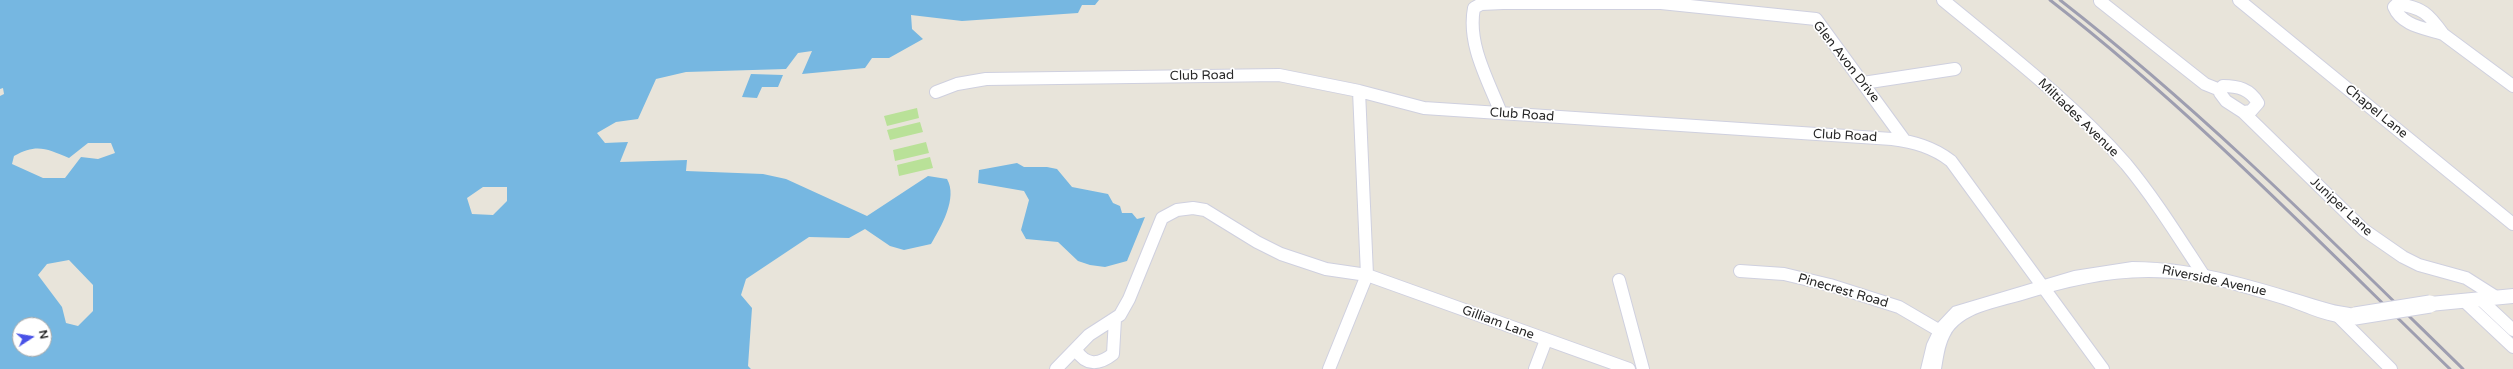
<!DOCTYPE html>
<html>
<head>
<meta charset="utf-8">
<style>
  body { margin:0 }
  #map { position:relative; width:2513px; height:369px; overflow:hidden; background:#e8e4da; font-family:"Varela Round",sans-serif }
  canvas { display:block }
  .north { position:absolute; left:12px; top:317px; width:40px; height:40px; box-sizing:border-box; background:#fff; border:1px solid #a9a9a9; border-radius:50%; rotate:78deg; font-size:11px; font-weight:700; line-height:16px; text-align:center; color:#272727 }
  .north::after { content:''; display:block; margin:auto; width:14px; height:18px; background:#4952e7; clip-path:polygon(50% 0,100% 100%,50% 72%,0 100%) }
</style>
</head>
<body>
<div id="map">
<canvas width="2513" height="369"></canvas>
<div class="north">N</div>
</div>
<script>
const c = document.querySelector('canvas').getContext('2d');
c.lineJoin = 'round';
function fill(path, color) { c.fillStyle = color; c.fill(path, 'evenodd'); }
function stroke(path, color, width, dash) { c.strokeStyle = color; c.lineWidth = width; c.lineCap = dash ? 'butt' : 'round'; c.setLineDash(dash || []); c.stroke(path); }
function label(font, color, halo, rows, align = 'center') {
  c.font = font + ' "Varela Round",sans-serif'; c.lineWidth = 3.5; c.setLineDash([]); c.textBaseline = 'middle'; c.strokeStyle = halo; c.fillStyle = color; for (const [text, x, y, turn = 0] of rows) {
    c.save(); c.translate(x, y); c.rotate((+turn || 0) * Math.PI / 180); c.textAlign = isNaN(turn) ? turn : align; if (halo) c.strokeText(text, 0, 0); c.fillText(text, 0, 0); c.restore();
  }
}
fill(new Path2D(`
  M917,108L919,118L887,126L884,116Z
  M920,122L923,132L890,140L887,130Z
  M926,142L929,153L895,161L893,150Z
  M930,157L933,168L899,176L897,165Z`), '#b9e198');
fill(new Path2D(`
  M0,0H1099L1095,5H1082L1078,13L962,21L911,15L912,29L923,39L889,58H872L865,68L802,74L812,51L798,53L786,69L686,72L656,79L638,119L616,122L597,133L605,143L628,142L620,162L687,160L686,171L763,174L786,179L867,216L928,176L947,179C958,198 941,227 931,244L904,250L890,246L865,229L849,238L809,237L746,279L741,295L752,308L748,366L751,369H0V96L4,94L3,88L0,89ZM88,143H111L115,153L98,159L81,157L65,178H43L12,164L14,156C37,143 47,149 69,158ZM483,187H507V201L493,215L472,214L467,198ZM69,260L93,285V311L78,326L66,323L62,307L38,275L47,264ZM20,325H44V349H20Z
  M751,74L783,75L778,87H762L757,98L742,97Z
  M1017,163L1024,167H1047L1057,169L1072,187L1108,194L1113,203L1120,206L1122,213H1132L1137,219L1145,217L1127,261L1105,267L1090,265L1078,261L1058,242L1026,239L1021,230L1029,200L1024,191L978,183L979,170Z`), '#76b7e1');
const street = new Path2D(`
  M1943,0C2006,52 2072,102 2126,164C2155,199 2179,238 2204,276
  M2239,0L2513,224
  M2100,1L2205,84L2220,90
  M2397,4C2422,7 2429,14 2443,34C2425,28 2402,26 2394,7Z
  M2443,34L2513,86
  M1863,83L1955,69
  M1359,91L1367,275L1629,369
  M936,92L957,84L986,79L1279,75L1359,91L1424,108L1892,139C1914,142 1933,147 1951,161L2103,369
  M2245,112L2251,111L2258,103C2250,89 2238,86 2223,86L2220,93L2226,101L2243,112L2364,230L2403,257L2419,265L2466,278L2496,297
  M1501,113C1488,80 1467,44 1474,8L1481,4L1503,3H1661L1816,19L1905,141
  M1740,271L1784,274L1830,285L1899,307L1940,331
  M1619,280L1643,369
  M2480,299L2513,330
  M2463,300L2513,347
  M2336,314L2391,369
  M1076,350C1086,366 1099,365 1113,354L1115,319
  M1056,369L1089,335L1120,315L1129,299L1162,218L1177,210L1193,208L1205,210L1257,242L1281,254L1326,269L1367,275L1329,369
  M1535,369L1546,340`);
const secondary = new Path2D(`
  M2132,262C2200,262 2262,284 2326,303C2338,307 2350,307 2362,311L2364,316L2362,321C2338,329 2305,311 2283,304C2252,295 2220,284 2189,280C2131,271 2077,283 2022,300C1999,307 1960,312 1949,337C1944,347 1943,358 1941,369H1921L1927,344L1936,325L1953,307L2074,271Z
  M2513,289V303L2430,311L2423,309L2421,304L2423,299L2430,297Z`);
stroke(street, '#cfd0df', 14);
stroke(secondary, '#cfd0df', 2);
stroke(street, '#fff', 12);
fill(secondary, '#fff');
stroke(new Path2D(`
  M2050,0C2193,111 2320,243 2450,369
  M2060,0C2204,112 2332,241 2463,369`), '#9e9eb0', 3);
const secondaryBridge = new Path2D(`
  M2355,316L2430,304`);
stroke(secondaryBridge, '#cfd0df', 19, []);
stroke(secondaryBridge, '#fff', 17);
label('13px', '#272727', '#fff', [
  ["Glen Avon Drive",1846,62,52],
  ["Club Road",1202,76,-1],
  ["Chapel Lane",2376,112,39],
  ["Club Road",1522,115,4],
  ["Miltiades Avenue",2078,118,44],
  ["Club Road",1845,136,3],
  ["Juniper Lane",2341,207,43],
  ["Riverside Avenue",2214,281,12],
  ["Pinecrest Road",1843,291,16],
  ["Gilliam Lane",1498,323,20]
]);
</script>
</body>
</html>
